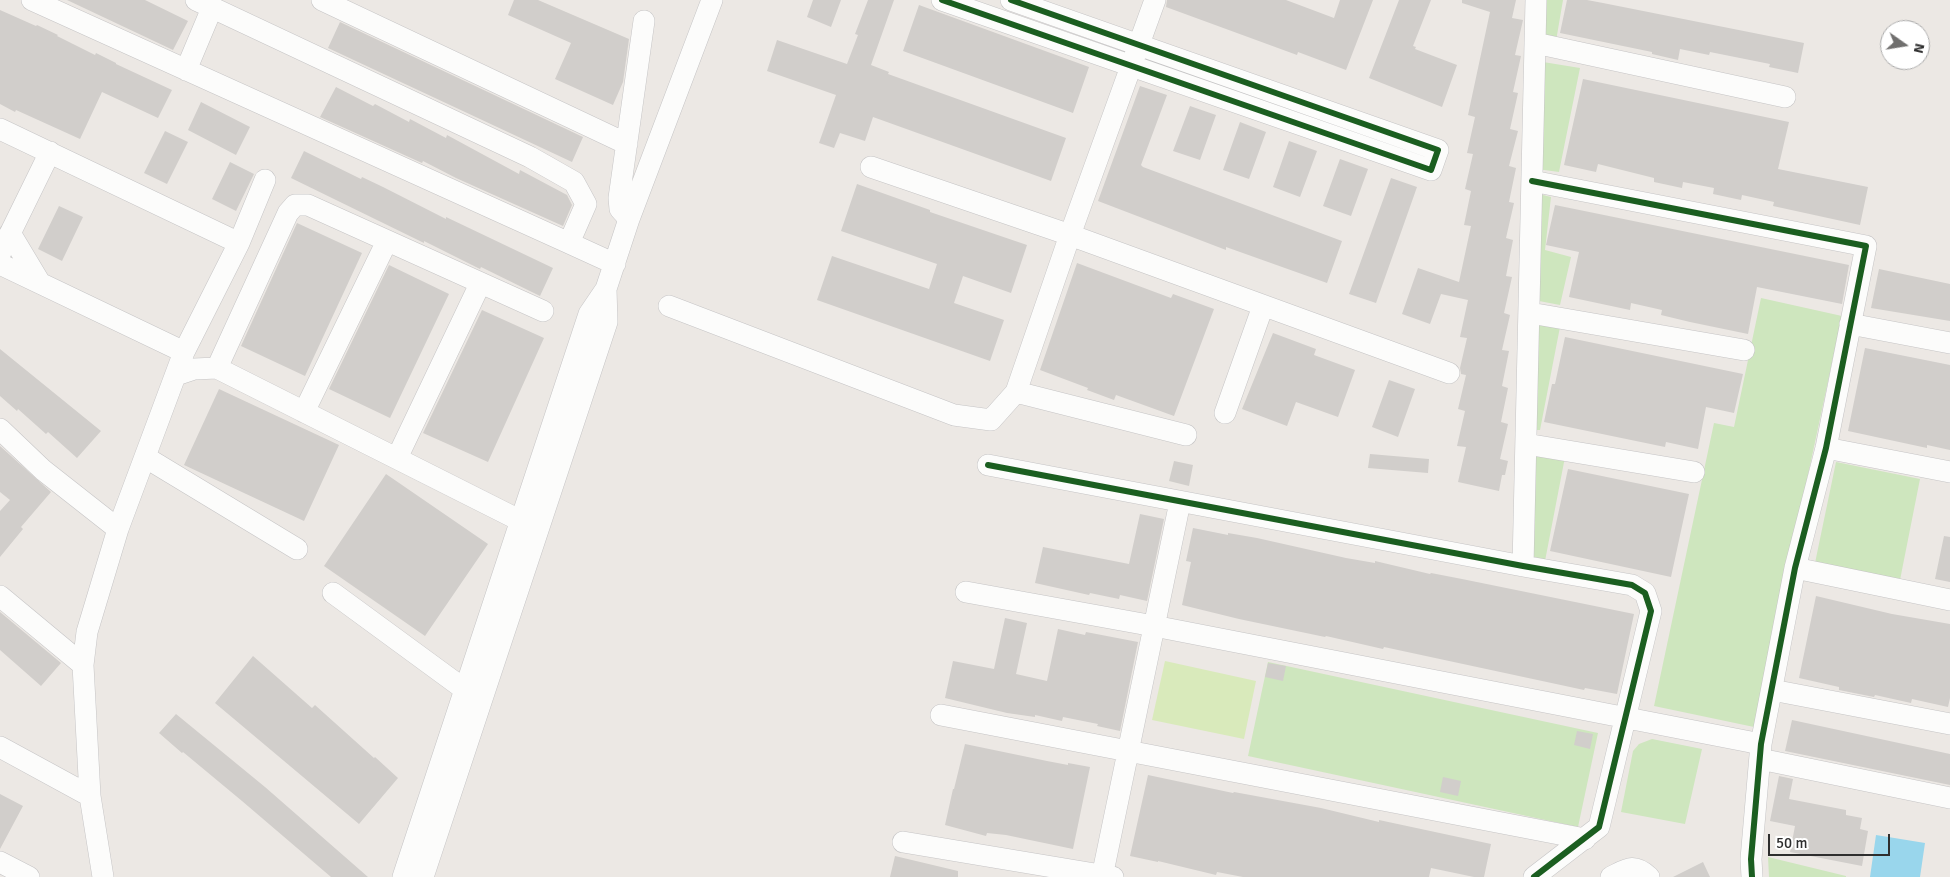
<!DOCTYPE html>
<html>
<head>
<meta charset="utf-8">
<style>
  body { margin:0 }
  #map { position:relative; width:1950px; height:877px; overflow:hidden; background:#ece8e4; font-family:Signika,sans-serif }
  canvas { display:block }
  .north { position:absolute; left:1880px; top:20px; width:50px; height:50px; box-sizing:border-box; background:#fff; border:1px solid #ababab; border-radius:50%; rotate:103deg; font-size:14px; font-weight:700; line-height:20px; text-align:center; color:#2e2e2e }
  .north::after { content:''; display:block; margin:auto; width:18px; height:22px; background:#706f6e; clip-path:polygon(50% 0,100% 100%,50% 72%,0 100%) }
  .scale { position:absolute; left:1768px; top:834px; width:122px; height:22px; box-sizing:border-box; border:2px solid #2e2e2e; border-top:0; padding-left:6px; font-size:15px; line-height:18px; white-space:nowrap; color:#2e2e2e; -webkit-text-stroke:4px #fff; paint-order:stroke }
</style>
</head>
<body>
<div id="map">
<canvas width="1950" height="877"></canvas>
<div class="north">N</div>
<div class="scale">50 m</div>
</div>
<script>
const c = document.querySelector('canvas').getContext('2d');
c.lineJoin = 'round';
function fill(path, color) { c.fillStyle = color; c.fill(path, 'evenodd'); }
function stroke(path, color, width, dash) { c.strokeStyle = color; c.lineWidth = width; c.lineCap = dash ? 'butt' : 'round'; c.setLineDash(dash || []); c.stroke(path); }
fill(new Path2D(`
  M1543,0H1563L1556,41L1542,40Z
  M1543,62L1580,68L1559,172L1537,169Z
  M1539,194L1551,197L1545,250L1571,257L1560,305L1539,301Z
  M1761,298L1842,316L1754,727L1654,706L1714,423L1734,427Z
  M1535,322L1560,327L1540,430H1532Z
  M1533,453L1565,457L1545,561L1531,560Z
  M1836,462L1920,479L1900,580L1815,563Z
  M1268,662L1598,733L1578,827L1248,756Z
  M1652,739L1702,749L1685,824L1621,812L1633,751L1639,744Z
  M1768,857L1846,876V877H1769Z`), '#cee6be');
fill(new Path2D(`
  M1165,661L1256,681L1244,739L1152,720Z`), '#d9eabb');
fill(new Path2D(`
  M1876,835L1925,843L1920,877H1870Z`), '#99d6ec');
fill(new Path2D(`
  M67,0H145L188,21L173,50Z
  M514,0H538L629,39L623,82L613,105L555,79L571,43L508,15Z
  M813,0H841L831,27L807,17Z
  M868,0H894L871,65L889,72L888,74L1066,138L1051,181L873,117L865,141L840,133L834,148L819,143L836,95L767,71L777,40L847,64L858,35L855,34Z
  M1167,0H1286L1334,18L1340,0H1373L1346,70L1298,52L1297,55L1166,7Z
  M1399,0H1431L1413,46L1416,47L1415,49L1457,65L1442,107L1369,78Z
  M1462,0H1516L1512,18L1523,20L1515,55L1521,56L1513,92L1518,93L1510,129L1518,131L1509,166L1516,168L1509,202L1514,203L1506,238L1513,240L1506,276L1512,277L1504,313L1510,315L1502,350L1509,351L1502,386L1508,388L1501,422L1508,424L1500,459L1508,461L1505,475H1502L1499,491L1458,482L1466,447L1457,446L1465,411L1458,409L1466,375L1461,374L1460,368L1467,338L1460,337L1468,300L1441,294L1430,324L1402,314L1418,268L1459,282L1471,226L1464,225L1471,191L1465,189L1473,154L1467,153L1475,117L1468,115L1490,12L1462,3Z
  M1567,0H1587L1603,3L1804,43L1798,73L1769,67L1770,64L1710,52L1709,55L1680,49L1678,60L1652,54V52L1560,33Z
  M919,5L1089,67L1073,113L903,51Z
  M0,10L36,26L37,25L58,35L57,36L95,55L96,53L116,63V64L172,90L158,118L102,92L80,139L16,110L15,112L0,104Z
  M340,22L583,137L572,162L328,48Z
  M1583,79L1789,122L1778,169L1868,187L1860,225L1773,206L1774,202L1742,195L1741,200L1713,194L1714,188L1683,182L1682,188L1654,182V178L1598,164L1596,172L1564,165Z
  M1140,86L1167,95L1141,165L1143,167L1342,241L1327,283L1226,247V250L1098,201Z
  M336,87L373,106L375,104L409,122L410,119L446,138L447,135L519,174L520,170L567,195L572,205L563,226L456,178L423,161L422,163L320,117Z
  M201,102L250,127L236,155L188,130Z
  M1190,106L1216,115L1200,160L1173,151Z
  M1240,122L1266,132L1249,179L1223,170Z
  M165,131L188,142L167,184L144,173Z
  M1289,141L1317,151L1300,197L1273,187Z
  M304,151L361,179L362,177L383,187L446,219V217L553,268L540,296L481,267L480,269L424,241V243L291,178Z
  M1340,159L1368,169L1351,216L1323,206Z
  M230,162L254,174L236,211L212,199Z
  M1391,178L1417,187L1376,303L1349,294Z
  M857,184L930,210V212L1027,245L1011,293L963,276L954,303L1004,320L990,361L817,300L832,256L929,289L937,264L841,231Z
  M1555,205L1849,265L1842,304L1757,287L1748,334L1690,322L1661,315L1662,310L1631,303L1630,310L1569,297L1579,252L1546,245Z
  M59,206L83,217L62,261L38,249Z
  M297,223L362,253L305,376L241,346Z
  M1077,263L1171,298L1173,294L1214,309L1174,416L1116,395L1114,400L1087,390L1088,388L1040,370Z
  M389,265L449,294L390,418L329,389Z
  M1879,269L1950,284V321L1871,308Z
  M482,310L544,338L488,462L423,433Z
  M1273,333L1316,349L1314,355L1355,370L1338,417L1296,402L1287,426L1242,409Z
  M1565,337L1743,374L1734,413L1706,407L1698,449L1666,442L1665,447L1544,422L1552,384H1555Z
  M1865,348L1950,365V450L1927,445V448L1848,431Z
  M0,349L101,431L77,458L48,432L46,434L18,409L17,411L0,396Z
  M1389,380L1415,389L1398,437L1372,427Z
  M219,389L339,445L304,521L184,465Z
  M0,446L51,492L21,527L23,529L0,557V511L10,500L0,492Z
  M1370,454L1429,459L1428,473L1368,468Z
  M1174,461L1193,465L1189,486L1169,481Z
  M1568,469L1689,494L1671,577L1550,551Z
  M386,474L488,544L425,636L324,566Z
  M1140,514L1164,519L1147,601L1120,595L1119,599L1090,593L1089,595L1035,583L1043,547L1129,564Z
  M1193,528L1228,535V533L1257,538L1346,558L1375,563V561L1430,574L1431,573L1462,579L1634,614L1617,694L1585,688L1584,690L1384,647L1383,649L1326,636L1325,637L1239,619L1182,605L1191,562L1186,561Z
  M1944,536L1950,537V582L1935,579Z
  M1816,596L1892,614L1950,624V698L1948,707L1912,699L1911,703L1875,695L1874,697L1839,690V687L1799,678Z
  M0,612L61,663L41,686L0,650Z
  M1005,618L1027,623L1016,674L1047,681L1058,629L1085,635L1086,632L1138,642L1120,731L1097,726L1098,724L1063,717L1062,721L1035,715V717L1007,713L945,698L953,661L994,669Z
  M253,656L312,708L315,705L374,758L375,757L398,778L359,824L215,703Z
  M1268,663L1286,666L1283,681L1265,677Z
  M176,714L265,787L368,877H331L242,801L183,752L182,753L159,733Z
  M1792,720L1950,754V785L1785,751Z
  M1577,731L1593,734L1590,749L1574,745Z
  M965,744L1047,761L1068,765V763L1090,767L1073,849L1006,835L987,833L986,836L945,825L953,789H954Z
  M1148,775L1233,793L1234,792L1321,808L1379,822V820L1491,844L1484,877H1474L1431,868L1429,877H1243L1217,872L1216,875L1158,861V862L1130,856Z
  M1779,776L1793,779L1789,799L1846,810V815L1862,818L1860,829L1868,831L1862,866L1790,852L1795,826L1770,821Z
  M1443,777L1461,781L1458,796L1440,792Z
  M0,794L23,806L0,849Z
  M895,856L958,871V877H890Z
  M1703,862L1710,877H1673Z`), '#d1cecb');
const minor = new Path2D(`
  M32,0L569,243
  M196,0L530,157L574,182L586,204L569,243L615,264
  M322,0L627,144
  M942,0L1431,170L1438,150L1011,0
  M1535,43L1785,97
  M186,70L212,8
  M0,129L239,243
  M871,167L1070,235L1449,373
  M1532,181L1866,246L1826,448L1795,568L1761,744L1751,859L1752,877
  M629,219L620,209L619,198L644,21
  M10,233L40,283
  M0,254L50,152
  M0,264L184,352
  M669,306L954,415L991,420L1016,392L1186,435
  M1530,313L1744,350
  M1850,324L1950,343
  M217,368L288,213L295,205H308L543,311
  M176,375L194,369L217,368L533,527
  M1016,392L1070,235L1155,0
  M304,412L387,241
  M1225,413L1263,306
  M0,429L43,470L118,529
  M1526,444L1694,472
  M1826,448L1950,472
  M145,457L297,549
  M397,458L480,284
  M988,465L1523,566L1632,585L1645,593L1651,611L1599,827L1534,877
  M1523,566L1536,0
  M1795,568L1950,600
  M966,592L1154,626L1761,744
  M333,593L464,689
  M0,596L83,665
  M1772,690L1950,724
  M941,715L1585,839
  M0,747L90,796
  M1760,759L1950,798
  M903,842L1113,877
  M0,862L29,877
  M103,877L90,796L83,665L87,632L118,529L184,352L239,243L265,180
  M403,877C464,689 528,502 589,314L606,289L629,219L712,0
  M423,877L607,322L606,289
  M1102,877L1180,502
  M1611,877C1627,869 1634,863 1649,877`);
stroke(minor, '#c5c4c5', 22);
stroke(minor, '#fcfcfb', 21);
stroke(new Path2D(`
  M942,0L1431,170L1438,150L1011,0
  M1532,181L1866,246L1826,448L1795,568L1761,744L1751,859L1752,877
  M988,465L1523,566L1632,585L1645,593L1651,611L1599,827L1534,877`), '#1b5e20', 6);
</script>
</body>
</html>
